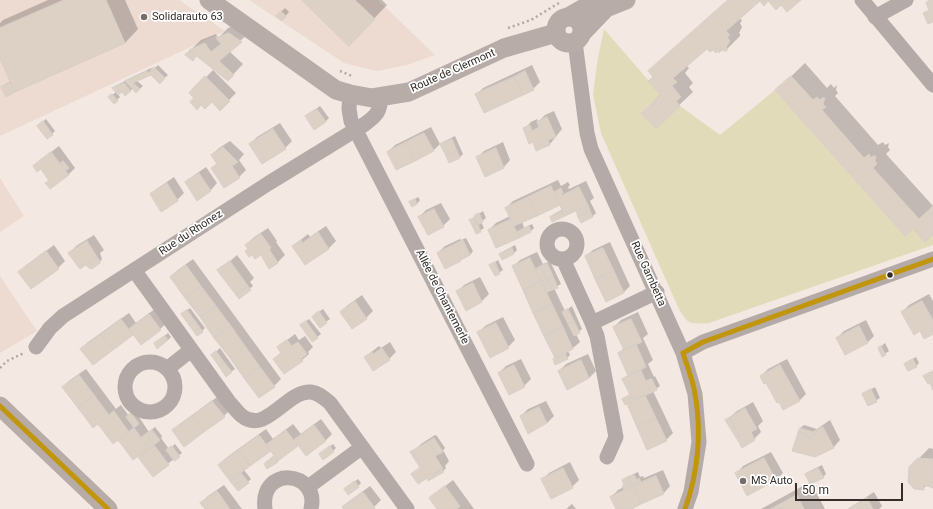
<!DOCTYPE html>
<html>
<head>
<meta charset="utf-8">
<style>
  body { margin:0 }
  #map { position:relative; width:933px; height:509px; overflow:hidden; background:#f3e8e2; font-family:Roboto,sans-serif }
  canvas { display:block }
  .scale { position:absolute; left:795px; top:483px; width:108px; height:18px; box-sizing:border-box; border:2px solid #342d29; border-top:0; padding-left:5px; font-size:12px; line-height:14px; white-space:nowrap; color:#342d29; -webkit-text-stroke:3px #fff; paint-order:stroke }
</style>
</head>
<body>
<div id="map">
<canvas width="933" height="509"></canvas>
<div class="scale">50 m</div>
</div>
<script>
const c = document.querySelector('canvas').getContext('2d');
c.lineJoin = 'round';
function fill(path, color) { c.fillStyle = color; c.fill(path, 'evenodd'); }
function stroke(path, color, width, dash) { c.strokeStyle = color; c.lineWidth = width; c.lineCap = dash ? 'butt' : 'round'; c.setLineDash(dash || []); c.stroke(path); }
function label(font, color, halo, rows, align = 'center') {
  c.font = font + ' Roboto,sans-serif'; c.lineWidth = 3.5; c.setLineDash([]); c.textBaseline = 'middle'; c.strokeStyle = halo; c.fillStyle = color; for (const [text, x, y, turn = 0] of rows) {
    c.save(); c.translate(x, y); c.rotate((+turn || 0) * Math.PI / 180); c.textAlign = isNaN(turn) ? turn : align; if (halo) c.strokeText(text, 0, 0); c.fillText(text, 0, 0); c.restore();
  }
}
fill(new Path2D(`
  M0,0H179L225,31L0,136Z
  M249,0H378L435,55L407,65L377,71L344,63Z
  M0,178L24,216L0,232Z
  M0,276L37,331L0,353Z`), '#eddbd1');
fill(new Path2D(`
  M604,29L661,95L641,112L655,129L680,106L720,135L775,90L905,236L913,229L933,235V245L709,323C689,324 688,325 678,307L601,133L593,95L597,63Z`), '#e1dbba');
fill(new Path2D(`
  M48,0H125L138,29L125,43L14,91L2,87L11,81L0,56V23L3,20Z
  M304,0H382L387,5L362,31Z
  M728,0H768H760L740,18L742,21L740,23L742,27L739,33L740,34V36L726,50L707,47L686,65L689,68L685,73L693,83L689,87L693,92L656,127L642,113L661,94Z
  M285,8L289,12L282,20L277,16Z
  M239,23L251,31L229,51L243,64L228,80L197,55L193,60L186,54L201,40L216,34L218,38L228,28Z
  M805,63L827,88L831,84L834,88L837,85L836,90L838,93L835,96L878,145L883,142L885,145L889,143L888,147L890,150L886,154L933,206V234L777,90Z
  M158,65L168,75L160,82L151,74L136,80L143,86L136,92L133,88L130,91L122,90L118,94L120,97L114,103L110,97L117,91L114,88L117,85L151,68L153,70Z
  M532,65L540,82L533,89L477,94L483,88Z
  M213,70L236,93L220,109L212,101L196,98L191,93Z
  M320,106L329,118L325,122L306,116Z
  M554,111L562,129L550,144L533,141L524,129L531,122L537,119L538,122L545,115Z
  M46,119L55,131L52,134L41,123Z
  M280,123L292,141L285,148L250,144L257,137Z
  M431,127L440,144L433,151L388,152L395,145Z
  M455,136L463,154L460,157L450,161L442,144L445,141Z
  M230,141L244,154L239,160L246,170L239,177L213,168L217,163L212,155L219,148Z
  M503,142L510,160L504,167L477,158L484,151Z
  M59,146L75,168L68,175L50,180L41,168L34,166L41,160Z
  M206,167L217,183L211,190L197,199L186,183L193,176Z
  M174,177L184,193L177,200L151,195L158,188Z
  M558,180L561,186L568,182L570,185L568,187L569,189L586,181L594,198L590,201L596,213L592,217L577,211L580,208L553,221L551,217L554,214L563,209L560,203L522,221L524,228L532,224L534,228L531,231L497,247L489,230L496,223L510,216L506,208L513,201Z
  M418,197L420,200L417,204L410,202Z
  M441,203L450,219L443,226L419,217L426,210Z
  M483,211L486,218L481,222L484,228L480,231L470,220Z
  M326,226L336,241L329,248L305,264L293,246L308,234L310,237Z
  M268,228L277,241L276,242L285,255L278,262L270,268L262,253L252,254L247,245L253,238Z
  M94,235L104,250L100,253L102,259L99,263L91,262L70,253L76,246Z
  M466,238L473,251L470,255L445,268L438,253L445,246L460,239L461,240Z
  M610,242L630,286L623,293L586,256L593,250Z
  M54,245L65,261L58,268L20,272L27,265Z
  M515,245L517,250L514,253L502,258L500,254L504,251Z
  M537,252L543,264L550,261L561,284L554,288L565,311L572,306L582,329L576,334L580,342L573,348L568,351L570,355L567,358H555L513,267L520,260Z
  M237,255L254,278L250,282L253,286L239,297L228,263Z
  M193,259L281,379L274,386L171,277L178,270Z
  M498,260L503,270L495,275L491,265Z
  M480,277L489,294L482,301L466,309L457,292L464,285Z
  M929,294L933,301V333L920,330L902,312L909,305Z
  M362,295L373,311L366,318L341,312L348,305Z
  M156,308L167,323L160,329L134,334L93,364L82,349L88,342L129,313L136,323Z
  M190,308L205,328L202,331L186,311Z
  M323,309L330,319L320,326L316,314Z
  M638,312L648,334L643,338L653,360L648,364L654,377L655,376L660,386L653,391L673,433L666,440L623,399L626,397V398L635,394L624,379L629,374L619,353L624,348L614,327L621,320Z
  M503,317L515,340L508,347L479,333L485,326Z
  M309,319L321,334L312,341L305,322Z
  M866,320L874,336L867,343L837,338L844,331Z
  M168,333L171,337L168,340L155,344Z
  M295,334L299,340L305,336L313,347L308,352L309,354L302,360L275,359L281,352L278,347Z
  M390,342L396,352L389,359L365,357L379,346L381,348Z
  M885,343L889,351L883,355L879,348Z
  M220,348L235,369L231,372L212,355Z
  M588,354L596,371L589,378L567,388L559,371L566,364Z
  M916,357L919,363L916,366L905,364Z
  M521,359L531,379L524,386L499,373L506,366Z
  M787,359L806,394L799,401L767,381L761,376L768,369Z
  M86,369L116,409L121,405L129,416L135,411L149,432L155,427L162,436L161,438L169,449L175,444L182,453L153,475L138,455L118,439L113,443L98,422L64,387L70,380Z
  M875,387L880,398L868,405L863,394Z
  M220,395L231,409L224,416L173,431L180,424Z
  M546,401L554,416L547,423L521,416L528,409Z
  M753,402L763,421L758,426L761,432L754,439L727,420L737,411Z
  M321,419L332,434L325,441L298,444L268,468V461L275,456L271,450L244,470L251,479L238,490L219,465L226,458L266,429L273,439L293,424L301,434Z
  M830,420L840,440L834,447L815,456L800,428L804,425L817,429Z
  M435,435L437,436L445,448L443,450L449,461L445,466L446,468L443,471L427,477L412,474L425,466L412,453L421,444Z
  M333,444L336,448L333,451H324Z
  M929,448L933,449V486L928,487L927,485L923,489L910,468Z
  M771,452L783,473L776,480L737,473L743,466Z
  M570,462L579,480L572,487L542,480L549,473Z
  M822,465L826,474L823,477L811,483L825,509H761L810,482L806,474L810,471Z
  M663,470L670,486L664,493L629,509H617L611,497L618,490L624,487L625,484L624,481L627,477L638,472L640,477L643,476L644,478Z
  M358,479L361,483L358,486H349Z
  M453,480L474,509H439L430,498Z
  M224,485L242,509H206L202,503L208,496Z
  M370,486L381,500L374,507L371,509H345L344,507L351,500Z
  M874,492L882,506L879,509H848Z
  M572,504L576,509H566Z`), '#0003');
const building = new Path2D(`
  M64,0H106L125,43L15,92L0,59V28Z
  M302,0H355L375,19L349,46Z
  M728,0H801L787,12L781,5L776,10L768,1L764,6L760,1L726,31L730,35L727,37L730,41L726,47L727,48V51H724L722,50L719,53L718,51L716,53L713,50L710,52L707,49L673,78L677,82L672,86L681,97L676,101L680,106L656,129L641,113L661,95L648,81L653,77L648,71Z
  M930,0H933V22L928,24L923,13L929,10L926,3Z
  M281,11L286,16L282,21L276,16Z
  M229,33L242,42L219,61L234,75L228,81L189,50L205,43L211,52L221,44L216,38Z
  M190,51L196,56L193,61L185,55Z
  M154,67L165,78L160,84L149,73Z
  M147,71L151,75L133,83L140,89L136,93L125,81Z
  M525,71L534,90L523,95L514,77Z
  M205,76L230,101L220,111L212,102L205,109L189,93Z
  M791,76L813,100L817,97L820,100L822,98H825L823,104L826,107L822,110L864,158L869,154L871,158L873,156H876L875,161L877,164L873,168L919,219L933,206V235L925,242L913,229L905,236L775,90Z
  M514,77L523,95L484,113L475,94Z
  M10,82L15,92L6,97L1,87Z
  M124,83L131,91L125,96L122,92L118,95L112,88Z
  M112,94L118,101L114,104L108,97Z
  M194,98L201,105L197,110L190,102Z
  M317,109L326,122L314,130L305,116Z
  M547,117L556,137L548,140L550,145L536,151L533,142L529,144L523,128L530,125L532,131L539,127L537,122Z
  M43,121L53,135L47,139L37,126Z
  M273,129L286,149L262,164L249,144Z
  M424,133L434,151L415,161L406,142Z
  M452,139L457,151L446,156L440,144Z
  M406,142L415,161L396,170L387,152Z
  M223,147L238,162L232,166L240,178L224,188L211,168L217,164L211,155Z
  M496,148L504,168L485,177L476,157Z
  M457,151L460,158L449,163L446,156Z
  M51,152L69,175L50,189L45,183L49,181L41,169L37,172L33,166Z
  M63,161L69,168L65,171L60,164Z
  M199,173L211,191L197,201L185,182Z
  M167,183L178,201L161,212L150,194Z
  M551,186L560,205L537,216L528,197Z
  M579,187L588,205L565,216L554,192L561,188L563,193L561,194L562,195Z
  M528,197L537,216L514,226L505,208Z
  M415,199L417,204L412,207L409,202Z
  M588,205L590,211L578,217L576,211Z
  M434,209L444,227L428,235L418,217Z
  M562,211L565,216L552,222L550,217Z
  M590,211L593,217L581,223L578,217Z
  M479,213L483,222L478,225L474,216Z
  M475,218L477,222L472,225L469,220Z
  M511,219L519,238L496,248L488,230Z
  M477,222L481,232L476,234L472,225Z
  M529,226L531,232L519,238L517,232Z
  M318,232L329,249L305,265L292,246L301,240L302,243Z
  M261,234L271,248L269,249L278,263L269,269L261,255L255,259L252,255L249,257L245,251L248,249L245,245Z
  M463,240L470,255L461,260L453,245Z
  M87,241L97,257L80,269L68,253Z
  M453,245L461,261L445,269L437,253Z
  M512,248L514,254L502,260L499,254Z
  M603,248L614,271L595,279L585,256Z
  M46,251L59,269L31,289L18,272Z
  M97,257L100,261V263L92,269L89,268L86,265Z
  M530,258L541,281L523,290L512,266Z
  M230,261L248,286L236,295L220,274L225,270L223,266Z
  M495,262L500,274L495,276L489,265Z
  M547,263L553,276L547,279L541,266Z
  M186,265L201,286L185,298L170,277Z
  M223,266L225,270L220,274L217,270Z
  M541,266L547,279L541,281L536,269Z
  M614,271L624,293L606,302L595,279Z
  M553,276L558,288L552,290L547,279Z
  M547,279L552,290L547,292L541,281Z
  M541,281L552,304L533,313L523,290Z
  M473,283L482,302L466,311L456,291Z
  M201,286L216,306L200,317L185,298Z
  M248,286L251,290L239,299L236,295Z
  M355,301L367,319L352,329L340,312Z
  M922,301L933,320V334L924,339L920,331L914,335L901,312Z
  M552,304L563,327L544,336L533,313Z
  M216,306L231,326L214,338L200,317Z
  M568,309L574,321L568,324L562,312Z
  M187,310L195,321L189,325L181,314Z
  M319,311L327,323L320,328L312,317Z
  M149,314L161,330L141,345L129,329Z
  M121,319L133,335L113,350L101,334Z
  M631,319L642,342L624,350L613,327Z
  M195,321L203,332L197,336L189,325Z
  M306,321L318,338L312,342L300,325Z
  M574,321L580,333L574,336L568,324Z
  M496,323L509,348L490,358L477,332Z
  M231,326L245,346L230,358L214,338Z
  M859,326L868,343L845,355L836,338Z
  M563,327L573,349L555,358L544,336Z
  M101,334L113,350L93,365L80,349Z
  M165,336L168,340L157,349L154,343Z
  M287,340L292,346L298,342L307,354L301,359L303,361L284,374L273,359L281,353L277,347Z
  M636,344L646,367L628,376L618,353Z
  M245,346L260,367L244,378L230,358Z
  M881,346L886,355L882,357L878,348Z
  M382,348L390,360L373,371L364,357L372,352L373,354Z
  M216,351L224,362L219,366L211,355Z
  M565,353L568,359L555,365L553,359Z
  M913,359L917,367L908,371L904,364Z
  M581,360L589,378L567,390L558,371Z
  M224,362L232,372L226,377L219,366Z
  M514,365L525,387L509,395L498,373Z
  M780,365L800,401L783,410L779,402L777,403L766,383L764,384L760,376Z
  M260,367L275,387L259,398L244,378Z
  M641,370L651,393L633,401L622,379Z
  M933,371V390L930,383L928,384L923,376Z
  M79,375L94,395L78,408L62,387Z
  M652,379L657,390L651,393L646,381Z
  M871,389L877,402L868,406L862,394Z
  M94,395L109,415L93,428L78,408Z
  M630,395L633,401L625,405L622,399Z
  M645,395L656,418L637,427L627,404Z
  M212,401L225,417L204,432L192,416Z
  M539,407L547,423L528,434L520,416Z
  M745,408L757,429L751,432L755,440L742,448L737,439L740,437L729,418Z
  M114,411L129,432L113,444L98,424Z
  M131,413L139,424L134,428L126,417Z
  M192,416L204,432L184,447L172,430Z
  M656,418L667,441L647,450L637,427Z
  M729,418L740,437L737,439L725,420Z
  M314,425L326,441L306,456L294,440Z
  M823,427L834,448L815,457L792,451L798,433L807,435L806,437L809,438L818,433L816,430Z
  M134,428L149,448L133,460L118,440Z
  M800,428L813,432L816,430L818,433L809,438L806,437L807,435L798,433Z
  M152,430L160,440L154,445L146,434Z
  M286,430L298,446L278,461L266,445Z
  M146,434L154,445L149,448L141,438Z
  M259,435L271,451L250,466L238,450Z
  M434,438L443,452L437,455L428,442Z
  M428,442L437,455L435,456L443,469L427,479L419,466L421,465L412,451Z
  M154,445L169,465L153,477L138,457Z
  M172,446L180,457L174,461L166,450Z
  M330,446L334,452L323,460L319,454Z
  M238,450L250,466L230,481L218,465Z
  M412,451L421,465L419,466L410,452Z
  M274,456L278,462L267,469L264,464Z
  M764,458L776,480L747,496L735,473Z
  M918,458L933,459V488L924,485V490L914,489L908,482L909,467Z
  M420,468L427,478L418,484L411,474Z
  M563,468L573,488L551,499L541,479Z
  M818,468L824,478L810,484L805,474Z
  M442,469L444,472L428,481L427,478Z
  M241,473L245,478L234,486L230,481Z
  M634,475L637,480L639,478L641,482L633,486L628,477Z
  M656,476L664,494L641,504L633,486Z
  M628,477L633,486L624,490L622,486L624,485L622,480Z
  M245,478L249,483L238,491L234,486Z
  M355,481L359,487L348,495L344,489Z
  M445,486L460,506L457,509H437L429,498Z
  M633,486L641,504L631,509H616L610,497Z
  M217,491L230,509H205L200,503Z
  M363,492L375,508L373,509H344L342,507Z
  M797,495L804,509H771Z
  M867,498L873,509H850V508Z`);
fill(building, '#ddd1c5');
stroke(building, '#d6cfc9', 1);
stroke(new Path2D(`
  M508,28L531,20L559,3
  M340,71L352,76
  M0,368L7,361L24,353`), '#b1a8a6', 2.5, [2, 3]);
stroke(new Path2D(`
  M862,0L933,85
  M875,17L906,0
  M575,42L587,133L591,149L683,353L695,394L699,442L691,492L685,509
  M350,94L349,109L351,121L527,464
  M547 244a15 15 0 1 1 30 0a15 15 0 1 1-30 0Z
  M563,259L592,323
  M134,270L229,402C233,406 237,412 242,416C266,435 287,390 311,392C319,393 324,398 330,403L407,509
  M36,347L50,328L63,316L269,183L365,124C377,115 380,112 381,96
  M683,353L703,342L933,259
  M125 387a25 25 0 1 1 50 0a25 25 0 1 1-50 0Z
  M167,369L191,350
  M607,457L616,437L597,336L592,323L657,292
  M308,487L361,448
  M265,509C259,465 320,470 311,509`), '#b4aba8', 15);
stroke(new Path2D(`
  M209,0L336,90L350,94L372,98L409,92L504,48L556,33
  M570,16L598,0
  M556 30a13 13 0 1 1 26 0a13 13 0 1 1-26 0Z
  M582,33L606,8L626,0
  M0,406L108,509`), '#b8aca9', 19);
stroke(new Path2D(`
  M683,353L703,342L933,259
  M683,353C687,366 693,380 695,394C702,432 698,473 685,509
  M0,406L108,509`), '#c1960c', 5);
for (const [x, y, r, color] of [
  [144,17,4,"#776e6a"],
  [890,275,3.5,"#342d29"],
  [743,481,4,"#776e6a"]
]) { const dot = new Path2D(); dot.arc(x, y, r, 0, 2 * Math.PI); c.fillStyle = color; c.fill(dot); stroke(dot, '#fff', 1.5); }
label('11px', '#342d29', '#fff', [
  ["Solidarauto 63",152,17],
  ["MS Auto",751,481]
], 'left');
label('11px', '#342d29', '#fff', [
  ["Route de Clermont",453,71,-24],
  ["Rue du Rhonez",191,233,-33],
  ["Rue Gambetta",648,274,66],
  ["Allée de Chantemerle",442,297,63]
]);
</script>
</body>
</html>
